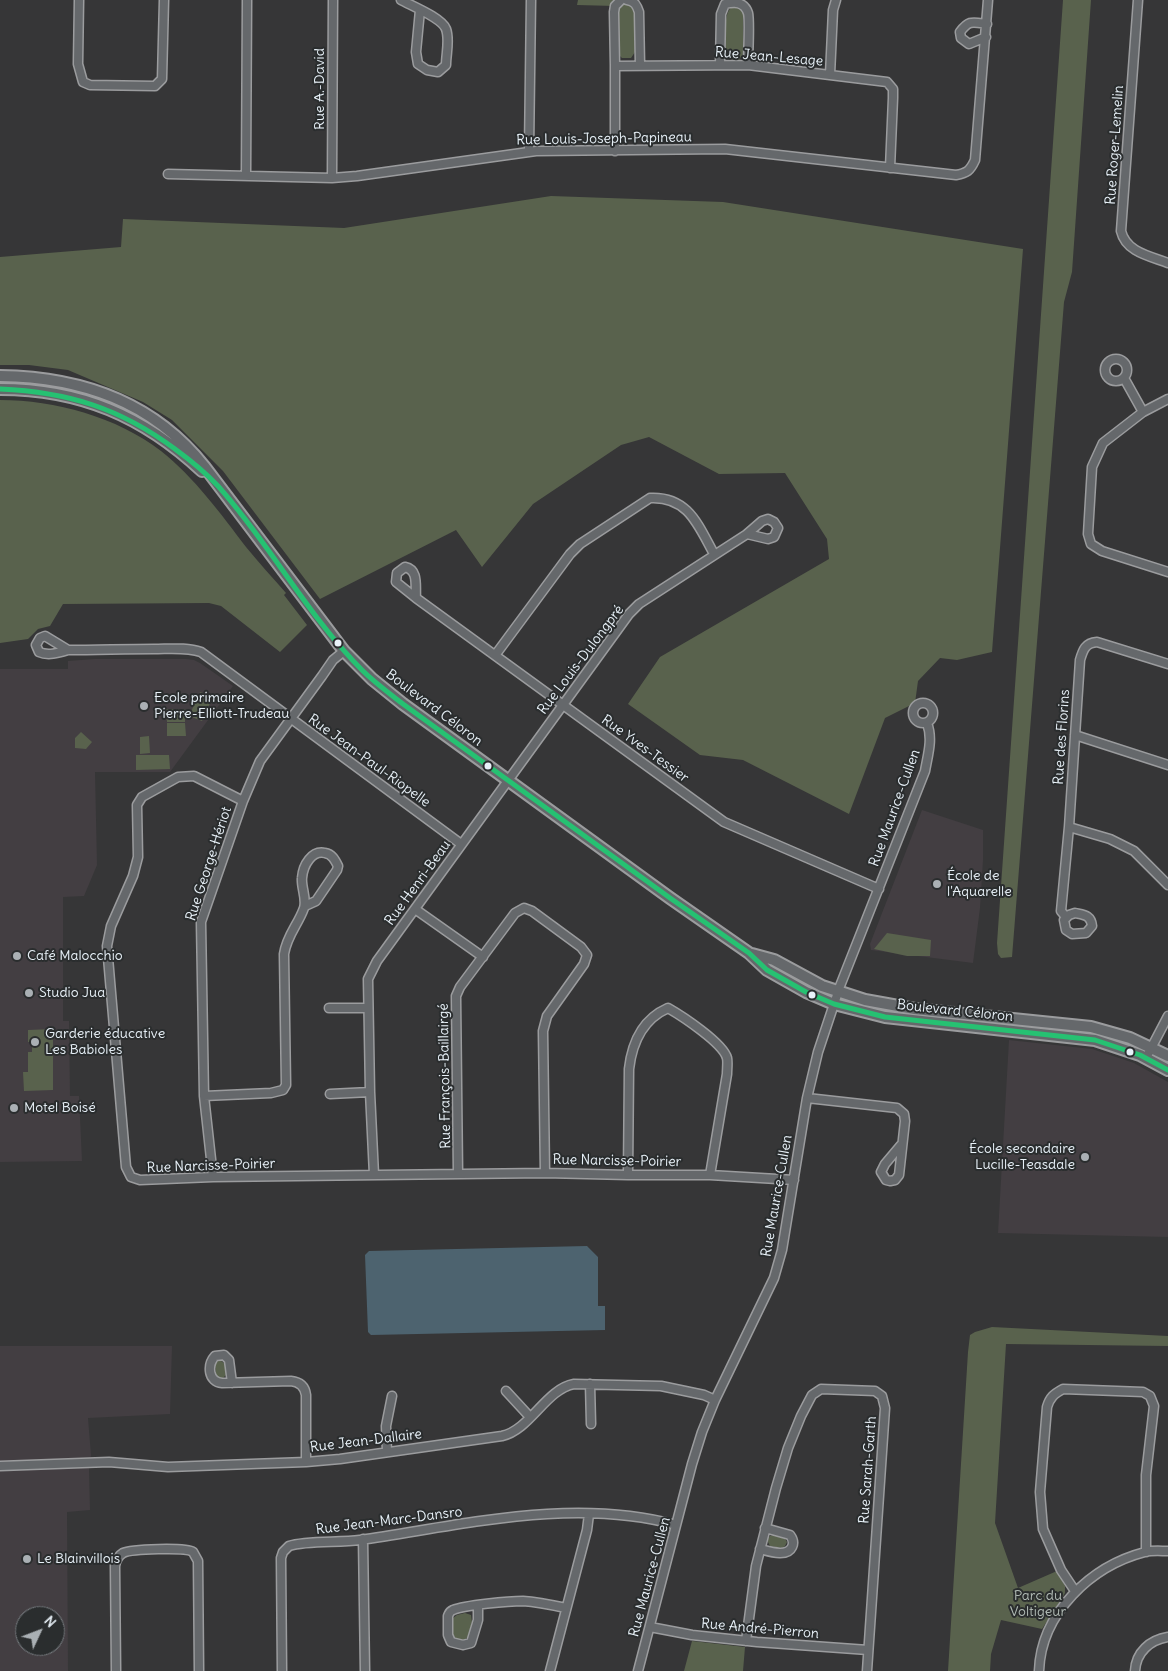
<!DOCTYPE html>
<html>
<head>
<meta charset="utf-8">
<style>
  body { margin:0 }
  #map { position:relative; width:1168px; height:1671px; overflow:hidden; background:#363637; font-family:Delius,sans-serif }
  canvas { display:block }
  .north { position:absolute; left:15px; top:1606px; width:50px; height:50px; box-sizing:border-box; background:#2a2d2e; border:1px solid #767b7f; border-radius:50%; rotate:47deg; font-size:14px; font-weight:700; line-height:20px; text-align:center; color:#e8f1f8 }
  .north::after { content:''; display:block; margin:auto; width:18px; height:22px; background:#aab0b4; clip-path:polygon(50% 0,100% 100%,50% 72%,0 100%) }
</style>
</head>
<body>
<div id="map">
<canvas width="1168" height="1671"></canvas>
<div class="north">N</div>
</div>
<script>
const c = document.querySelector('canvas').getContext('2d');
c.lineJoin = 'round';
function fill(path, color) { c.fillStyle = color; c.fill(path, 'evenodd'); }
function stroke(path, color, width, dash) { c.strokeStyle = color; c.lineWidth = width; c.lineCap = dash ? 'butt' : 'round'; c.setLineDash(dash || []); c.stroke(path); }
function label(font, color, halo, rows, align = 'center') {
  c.font = font + ' Delius,sans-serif'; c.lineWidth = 4; c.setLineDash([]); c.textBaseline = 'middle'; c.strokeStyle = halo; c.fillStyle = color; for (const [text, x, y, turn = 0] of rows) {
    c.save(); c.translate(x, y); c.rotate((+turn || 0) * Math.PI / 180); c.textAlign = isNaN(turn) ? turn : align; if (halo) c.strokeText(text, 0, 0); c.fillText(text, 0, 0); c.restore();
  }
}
fill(new Path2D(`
  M95,659H186L194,660L200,663L233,686L170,772H95L97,865L84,896L63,897V1021H69L70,1096H79L82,1161L0,1162V669H68V661Z
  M922,810L983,830V860L980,908L973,963L871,950L870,944Z
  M1009,1040L1092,1049L1134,1063L1168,1082V1237L998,1233Z
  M0,1346H172L170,1414L88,1418L91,1455L89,1469L90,1510L67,1512L68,1671H0ZM25,1616H55V1646H25Z`), '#433e42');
fill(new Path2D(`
  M578,0H621L615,6L577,5Z
  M1063,0H1091L1072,272L1064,302L1012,957L1001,958L998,954L997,943Z
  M624,4H630L634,9L635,52L631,58H622L617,53C617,40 613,10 624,4Z
  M733,6H739L743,11V54L739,60L731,59L726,55C726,42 722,12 733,6Z
  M551,196L723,202L1023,249L992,652L957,660L940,658L918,681L915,703L885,718L849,814L743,760L700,755L628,704L660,657L829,559L827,539L785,473L719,474L649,437L621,445L533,504L482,567L456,530L320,599L223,471L172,420L143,402L68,370L29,365H0V257L121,247L123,219L344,228Z
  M0,400C55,400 117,417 161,451C194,477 221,514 246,547C259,563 273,578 286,593L284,595L307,625L280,652L221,606L209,603L63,604L50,626L38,629L28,639L0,643Z
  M200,692L213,697L202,721L189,716Z
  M166,709H185V722H167Z
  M167,723H185L186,736H167Z
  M81,732L92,742L86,749L75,748V738Z
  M149,736L150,753L140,754V737Z
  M136,755H169L170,769L136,770Z
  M887,933L931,940L930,956H907L874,949Z
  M53,1029V1090L24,1091L23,1072H28V1052H32V1042H28V1030Z
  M992,1327L1168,1336V1346L1006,1344L995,1523L1018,1588L1057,1571L1065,1586V1593L1042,1629L1001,1620L991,1654L990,1671H948L968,1352L970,1335L975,1332Z
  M220,1360L225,1364L226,1375L222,1379L218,1378L216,1375L215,1363Z
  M774,1535L785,1539L787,1542L785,1546L782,1548L770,1546L767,1540L770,1536Z
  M465,1613L471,1615L472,1622L468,1637L464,1640H458L453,1636V1618L457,1615Z
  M692,1641L745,1647L743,1671H684Z`), '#59624d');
fill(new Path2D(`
  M587,1246L598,1257V1306H605V1330L371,1335L368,1332L365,1255L369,1251Z`), '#4d636f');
const street = new Path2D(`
  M79,0L78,64L83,82L90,85L155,86L162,79L164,0
  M401,0C412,6 442,18 446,29C450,40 446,54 446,65L438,72L427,70L418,64L416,52L420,10
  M627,0C635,1 637,6 639,12L640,65
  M1138,0L1121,231C1126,252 1149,256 1168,263
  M986,37L969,44L961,38L960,32C969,20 972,22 987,24
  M720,64L721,14L725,4C734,2 744,1 748,13C750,20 748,55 748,65
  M615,66L614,12L615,6L621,0
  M830,75L833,10L836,0
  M529,151L531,0
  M615,151V66L748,65L887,82L893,89V98L890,168
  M168,174L332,178L357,176L536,151L725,149L956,175C967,173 970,171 975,160L988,0
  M246,175L247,0
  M332,178L333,0
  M1105 370a11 11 0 1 1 22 0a11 11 0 1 1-22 0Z
  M1124,378L1143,412
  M1168,399L1143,412L1103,443L1092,467L1088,534L1091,544L1102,551L1168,572
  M768,519L774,522L778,528L774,537L768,539L747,534L762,521Z
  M405,567C419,570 415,586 416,598L396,582L397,573Z
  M416,598L724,822L879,889
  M68,650L45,636L40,638L36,645L39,652C48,656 58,653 68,650C97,650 125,649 154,649C169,649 187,647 201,652L461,844
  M496,654L570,554L580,544L650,498C688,496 698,525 714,554
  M913 713a10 10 0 1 1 20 0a10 10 0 1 1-20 0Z
  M1075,735L1168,765
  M243,801L194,776L178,777L142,797L137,805L138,857L133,876L111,926L107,946L126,1167L131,1177L140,1180L213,1177L545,1173L628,1175H710L794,1180
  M1069,827L1110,839L1134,851L1168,885
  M415,909L483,957
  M1075,913C1084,915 1091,915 1092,926L1086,933L1072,934L1066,930L1064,920L1069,915Z
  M1066,917L1061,911L1069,827L1080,660C1083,650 1085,643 1097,642L1168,664
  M329,1008H368
  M1146,1058L1168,1016
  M330,1094L370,1092
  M204,1096L271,1093L283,1090L286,1085L284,954C287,935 298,925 304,908C307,899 301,887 302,878C303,865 312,850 325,853C332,854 335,860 338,866L337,870L316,901L305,906
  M807,1098L897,1108L904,1114L905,1121L899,1175L895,1180L890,1181L886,1180L881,1172L885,1164L901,1145
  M458,1174L456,996L460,987L515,913L524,908L532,911L581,947L587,955L584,964L547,1016L543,1031L545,1173
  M374,1175L370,1092L368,979L377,961L629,614L639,604L747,534
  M628,1175L629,1069C632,1043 643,1019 668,1008C682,1016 723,1043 727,1058C728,1062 727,1069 727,1074L710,1175
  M213,1177L204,1096L201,922L243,801L260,761L322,676L333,660L344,651
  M232,1383L229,1360L224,1355L215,1356C207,1365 208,1382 222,1383L291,1381C300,1382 305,1387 306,1395V1462
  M590,1384L591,1424
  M506,1391L530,1417
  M387,1452L386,1426L392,1396
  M0,1466L109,1462L168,1467L306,1462L340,1459L502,1436C530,1430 546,1389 574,1384L661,1386L704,1395L715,1400
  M363,1539L365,1671
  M760,1549C768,1551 787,1558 792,1547C794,1543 793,1539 790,1535L765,1528
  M1075,1591L1061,1570L1043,1529L1040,1492L1047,1407C1050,1397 1054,1394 1063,1389L1143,1392L1150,1396L1154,1406L1146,1475V1552
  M478,1606V1620L471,1643L463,1645L451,1642L448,1635V1616C450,1612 449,1612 453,1610C465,1605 509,1601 523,1601C538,1602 552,1605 566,1608
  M650,1627L692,1635L757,1642L868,1650
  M746,1641L756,1566L776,1488L788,1448L801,1416L812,1395L821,1389L875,1391L882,1396L885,1408L867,1671
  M116,1671L115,1566C116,1560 118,1556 123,1553C131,1549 186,1547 193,1552L198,1561L199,1671
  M282,1671L281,1558L283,1552L289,1546C307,1540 339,1543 360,1540C464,1525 573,1497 676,1525
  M550,1671L587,1530L589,1514
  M638,1671L692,1464L702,1432L715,1400L774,1278L782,1250L807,1098L818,1052L840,986L925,771C928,754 933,739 927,723
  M1039,1671C1041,1613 1091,1566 1145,1552C1152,1550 1161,1551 1168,1551
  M1135,1671C1136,1652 1150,1640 1168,1637`);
const secondary = new Path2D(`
  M0,376C81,377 152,401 204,466L344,651L372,679L403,704L670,898L749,953L767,970L806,992L834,1004L885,1017L1095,1040L1140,1055L1168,1070
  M0,389C80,389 143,416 202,471
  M752,954L774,960L822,986L865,1000L915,1009L1091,1027L1130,1038L1168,1056`);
stroke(street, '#9b9c9e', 11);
stroke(secondary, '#9b9c9e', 14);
stroke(street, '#65686b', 8);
stroke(secondary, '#65686b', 10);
stroke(new Path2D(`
  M0,389C68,392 120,408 175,449C190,460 205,472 218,486C270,544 307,615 362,670C375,683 389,693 403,704L670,898L749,953L767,970L806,992L834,1004L885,1017L1095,1040L1140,1055L1168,1070`), '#26c172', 5);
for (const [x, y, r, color] of [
  [338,643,4.5,"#e8f1f8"],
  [144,706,5,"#aab0b4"],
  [488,766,4.5,"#e8f1f8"],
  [937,884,5,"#aab0b4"],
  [17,956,5,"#aab0b4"],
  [29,993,5,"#aab0b4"],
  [812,995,4.5,"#e8f1f8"],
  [35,1042,5,"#aab0b4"],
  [1130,1052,4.5,"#e8f1f8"],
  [14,1108,5,"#aab0b4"],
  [1085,1157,5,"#aab0b4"],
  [27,1559,5,"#aab0b4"]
]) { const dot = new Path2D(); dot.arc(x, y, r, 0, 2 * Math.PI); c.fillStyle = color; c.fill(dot); stroke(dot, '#2a2d2e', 2); }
label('14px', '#e8f1f8', '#2a2d2e', [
  ["Rue Jean-Lesage",769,57,5],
  ["Rue A.-David",320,89,-90],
  ["Rue Louis-Joseph-Papineau",604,139,-1],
  ["Rue Roger-Lemelin",1115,145,-86],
  ["Rue Louis-Dulongpré",581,660,-53],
  ["Boulevard Céloron",434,708,37],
  ["Rue des Florins",1062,737,-86],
  ["Rue Yves-Tessier",645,749,36],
  ["Rue Jean-Paul-Riopelle",369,761,36],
  ["Rue Maurice-Cullen",895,808,-70],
  ["Rue George-Hériot",209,864,-72],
  ["Rue Henri-Beau",418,883,-54],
  ["Boulevard Céloron",955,1011,6],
  ["Rue François-Baillairgé",445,1076,-91],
  ["Rue Narcisse-Poirier",617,1161,1],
  ["Rue Narcisse-Poirier",211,1166,-2],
  ["Rue Maurice-Cullen",777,1196,-80],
  ["Rue Jean-Dallaire",366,1441,-7],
  ["Rue Sarah-Garth",868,1470,-86],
  ["Rue Jean-Marc-Dansro",389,1521,-7],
  ["Rue Maurice-Cullen",650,1577,-75],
  ["Rue André-Pierron",760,1629,5]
]);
label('14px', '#e8f1f8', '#2a2d2e', [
  ["Ecole primaire",154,698],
  ["Pierre-Elliott-Trudeau",154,714],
  ["École de",947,876],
  ["l'Aquarelle",947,892],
  ["Café Malocchio",27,956],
  ["Studio Jua",39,993],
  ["Garderie éducative",45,1034],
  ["Les Babioles",45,1050],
  ["Motel Boisé",24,1108],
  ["École secondaire",1075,1149,"right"],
  ["Lucille-Teasdale",1075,1165,"right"],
  ["Le Blainvillois",37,1559]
], 'left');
label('14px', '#b1bbb5', '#2a2d2e', [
  ["Parc du",1038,1596],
  ["Voltigeur",1038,1612]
]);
</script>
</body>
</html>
